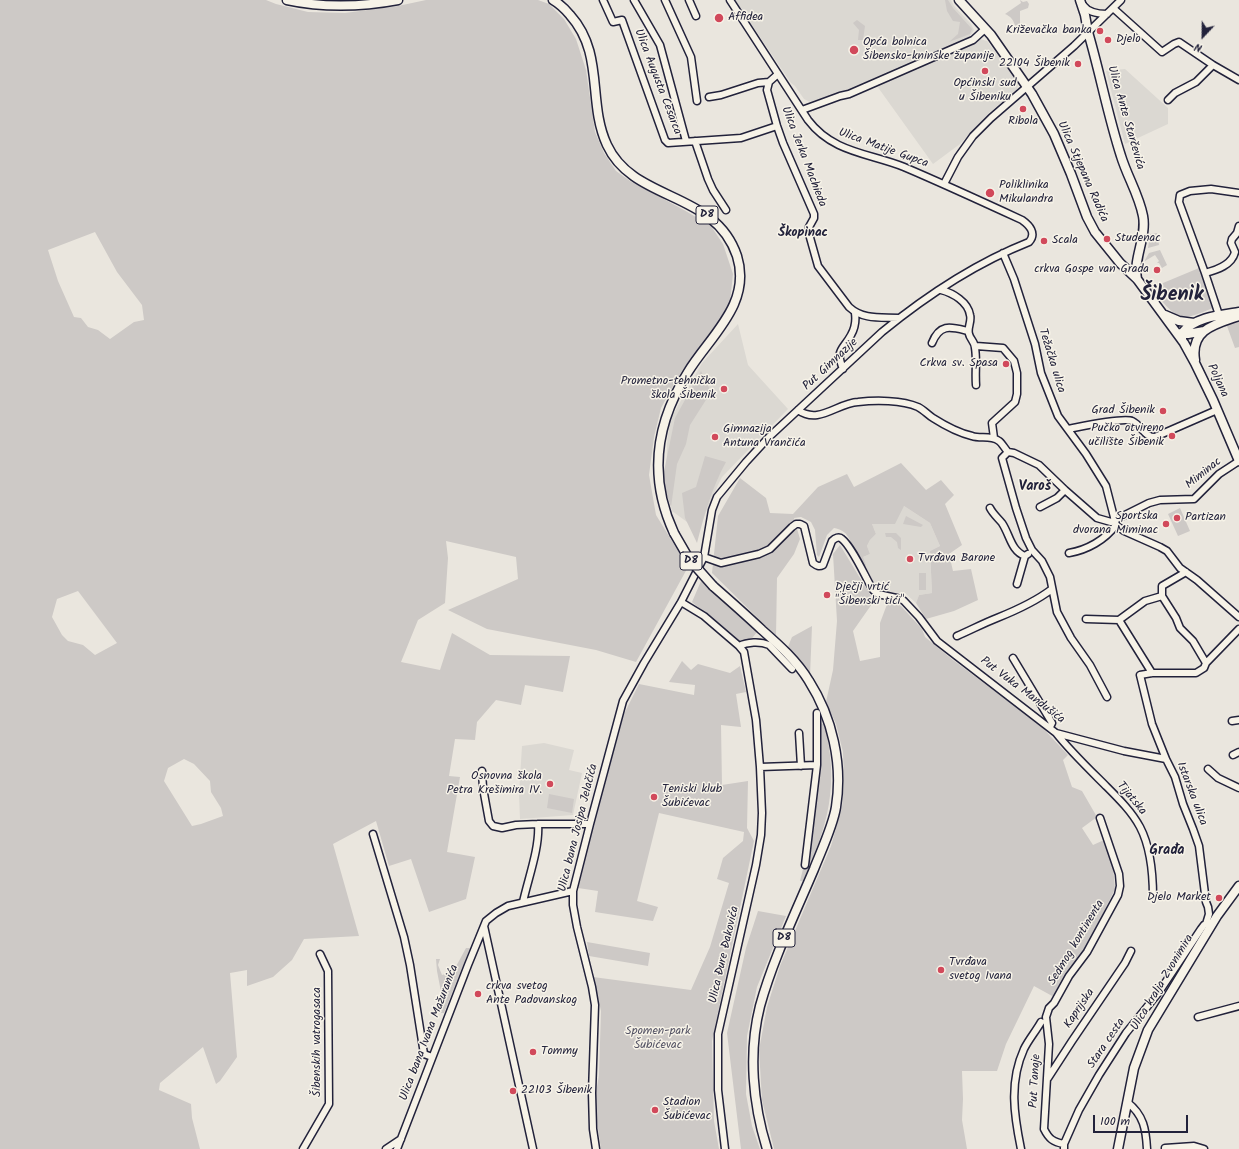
<!DOCTYPE html>
<html>
<head>
<meta charset="utf-8">
<style>
  body { margin:0 }
  #map { position:relative; width:1239px; height:1149px; overflow:hidden; background:#eae6de; font-family:Kalam,sans-serif }
  canvas { display:block }
  .north { position:absolute; left:1183px; top:16px; width:40px; height:40px; -webkit-text-stroke:3px #f7f3e8; paint-order:stroke; rotate:202deg; font-size:11px; font-weight:700; line-height:16px; text-align:center; color:#22223b }
  .north::after { content:''; display:block; margin:auto; width:14px; height:18px; background:#22223b; clip-path:polygon(50% 0,100% 100%,50% 72%,0 100%) }
  .scale { position:absolute; left:1093px; top:1115px; width:95px; height:18px; box-sizing:border-box; border:2px solid #22223b; border-top:0; padding-left:5px; font-size:12px; line-height:14px; white-space:nowrap; color:#22223b; -webkit-text-stroke:3px #f7f3e8; paint-order:stroke }
</style>
</head>
<body>
<div id="map">
<canvas width="1239" height="1149"></canvas>
<div class="north">N</div>
<div class="scale">100 m</div>
</div>
<script>
const c = document.querySelector('canvas').getContext('2d');
c.lineJoin = 'round';
function fill(path, color) { c.fillStyle = color; c.fill(path, 'evenodd'); }
function stroke(path, color, width, dash) { c.strokeStyle = color; c.lineWidth = width; c.lineCap = dash ? 'butt' : 'round'; c.setLineDash(dash || []); c.stroke(path); }
function label(font, color, halo, rows, align = 'center') {
  c.font = font + ' Kalam,sans-serif'; c.lineWidth = 3; c.setLineDash([]); c.textBaseline = 'middle'; c.strokeStyle = halo; c.fillStyle = color; for (const [text, x, y, turn = 0] of rows) {
    c.save(); c.translate(x, y); c.rotate((+turn || 0) * Math.PI / 180); c.textAlign = isNaN(turn) ? turn : align; if (halo) c.strokeText(text, 0, 0); c.fillText(text, 0, 0); c.restore();
  }
}
fill(new Path2D(`
  M735,0H951L954,6L971,24L974,30L970,36L963,40L848,91L810,102L804,99L795,86L791,83Z
  M980,39L987,41L1017,81L1018,84L1017,89L988,114L960,144L933,164L877,86L942,56L972,45Z
  M1125,69L1168,108V124L1125,144L1106,71Z
  M738,324L748,365L788,409L722,477L718,485L698,530L672,511L666,481L667,444L670,420L702,363Z
  M904,506L930,523L940,546L930,551L932,593L919,595L916,603L905,593L879,592L875,588L864,567L863,557L870,554L867,546L870,540L876,534L872,524Z
  M544,743L574,750L569,770L582,773L573,815L520,819L519,794L522,746Z`), '#dbd8d2');
fill(new Path2D(`
  M0,0H266L276,4L308,12L345,13L398,6L426,0H538L549,4L564,19L576,39L586,70L595,132L604,153L616,171L630,181L684,210L711,226L723,244L733,274L730,302L718,322L690,359L674,384L661,408L654,437L649,475L656,515L688,567L636,662L596,650L487,629L448,610L518,579L516,557L446,541L448,558L445,603L418,620L401,662L440,670L452,633L490,655L570,656L563,692L525,685L521,705L496,700L477,722L475,740L455,739L449,776L460,777L447,852L475,857L466,899L429,912L411,859L389,866L376,821L333,844L359,936L304,939L292,960L273,977L247,986V970L230,973L237,1057L220,1081L216,1084L203,1047L160,1083L159,1090L191,1104L192,1118L200,1149H0ZM95,232L117,272L142,305L144,320L134,322L110,339L98,330L88,327L81,318L74,317L58,281L48,250ZM78,591L117,643L95,655L83,645L68,641L62,635L52,617L57,599ZM184,759L194,764L210,781L211,792L221,808L223,816L201,824L192,826L164,781L168,768Z
  M945,0H948L953,8L972,29L970,34L949,42L958,34L960,22L953,21L947,11Z
  M1020,0L1023,2L1027,1L1029,4L1028,8L1020,11V24L1015,26C1014,20 1010,16 1005,14L1021,3Z
  M857,20L865,26L863,40H858L859,30L853,23Z
  M1157,233L1159,245L1148,248L1150,234Z
  M1160,250L1167,265L1162,268L1159,263H1157L1159,261L1155,255L1145,261V260L1149,253Z
  M1199,268L1213,308C1205,311 1195,316 1186,317C1171,317 1160,297 1151,288Z
  M1239,321V347L1235,348L1227,326L1228,324Z
  M701,371L711,392L690,425L686,444L677,464L671,507L662,481L675,418Z
  M705,456L726,462C712,487 704,516 697,543L685,518L682,493L696,487Z
  M901,463L926,490L941,480L954,495L945,504L962,545L949,554L953,571L971,569L978,600L954,611L926,619L916,603L919,595L932,593L930,551L940,546L930,523L904,506L895,524H872L876,534L870,540L867,546L870,554L863,557L866,565L864,567C860,562 857,556 854,550C849,538 848,531 834,528L827,535L819,557L817,555L815,530L811,522L801,517L794,518L800,539L794,554L777,578L776,636L712,573L718,516L740,478L766,498L770,513L793,514L818,487L847,474L854,487Z
  M1180,508L1190,531L1178,536L1168,514Z
  M906,516L923,525L921,527L903,524Z
  M885,533H896L901,538V550L898,548L897,542L891,537H886Z
  M840,545L874,601L853,631L860,661L880,657V623L889,599L901,606L922,629L925,637L953,660L1039,724L1068,755L1063,760L1072,787L1082,791L1097,817L1082,828L1093,845L1104,840L1113,866L1115,889L1085,950L1054,997L1034,986L1006,1044L997,1071H962L963,1099L962,1120L967,1149H774L762,1100L759,1050L767,1007L780,966L831,846L842,807L844,780L843,752L836,724L826,702L833,670L837,621L833,554Z
  M919,573H926V590H919Z
  M701,581L757,632L745,647L692,602Z
  M812,626L810,676L787,649L792,637Z
  M682,661L691,670L698,664L730,673L740,666L746,692L736,694L741,727L721,725L722,785L748,781L747,828L754,841L712,1041L714,1121L719,1149H601L597,1122L595,1099L599,1075L601,1011L593,977L691,990L710,947L729,883L717,879L723,858L743,841L744,832L659,813L637,901L658,907L653,921L595,912L598,891L578,888L593,827L624,714L639,684L694,695L695,685L669,682Z
  M820,723L824,724C840,784 828,826 803,881H800L807,853Z
  M549,794L574,799L572,813L547,808Z
  M758,911L786,916L757,987L747,1036L746,1094L752,1126L760,1149H741L727,1033L746,948Z
  M587,942L650,953L648,966L589,956Z
  M466,948H470L444,1013H440L442,997L437,971L436,959H440L438,965L442,975L453,972Z`), '#cdc9c6');
const minor = new Path2D(`
  M603,0L613,22L622,20L665,140L668,143L741,138L777,126
  M634,0L660,45L686,141
  M665,0L691,57L697,101
  M689,0L696,16
  M1083,5C1088,12 1098,14 1107,14
  M1113,8L1162,52L1174,44L1179,42L1213,65L1239,80
  M778,74L769,82L767,90L777,126L783,143L814,214V218L809,227V234L818,266L849,307C863,320 881,317 899,318
  M709,97L721,95L758,83L769,82
  M1168,100L1175,93L1196,82L1213,65
  M802,110L840,96L849,94L966,43L973,40L985,29
  M695,141L708,179L713,190L726,210
  M944,184L958,157L973,136L991,118L1074,46L1121,0
  M1003,253L1014,279L1035,344L1041,373L1058,416L1086,454L1106,486L1116,525L1124,531L1160,547L1167,551L1180,568L1197,580L1239,617
  M1205,273C1217,270 1232,265 1235,252L1231,243L1232,239L1237,233L1239,226
  M941,290C953,293 968,302 970,315C972,321 967,328 969,334C970,339 975,342 975,348C977,359 975,373 976,385
  M1219,315L1205,273L1179,202L1180,195L1190,191L1211,189L1239,193
  M932,343C940,323 951,327 968,331
  M976,346L1003,348L1014,361L1017,373V394L1015,402L992,423L994,438
  M843,369C835,349 843,350 851,335C855,328 856,320 855,313
  M798,410C819,425 837,403 858,402C876,400 902,400 918,407C924,410 928,415 933,418C944,425 959,433 972,436C980,439 991,435 999,441C1002,443 1005,449 1008,452L1014,453L1039,465L1065,490L1097,518L1111,522L1149,503L1160,500L1194,499L1219,474L1239,461
  M1068,429C1079,427 1123,417 1132,421C1142,426 1144,437 1155,437L1217,410
  M1008,452L1002,458L1016,508L1026,538L1032,550L1042,561L1050,577L1057,612L1071,638L1090,665L1107,697
  M1040,507L1057,498L1065,490
  M990,508C993,514 998,518 1002,523C1010,535 1011,551 1025,556
  M1069,553C1087,550 1105,540 1116,525
  M704,557L721,563L759,554L770,549L792,527L796,524H800L804,526L805,530L813,563C817,566 819,567 823,565L832,541C835,538 839,536 842,539C853,548 865,577 873,590L878,594L901,599L904,601L919,617L937,641L1056,733L1124,751L1166,759
  M1017,584L1025,556L1028,554
  M1162,596L1176,618L1180,628L1193,641L1206,663
  M681,602L704,616L739,646L744,652L756,720L760,767L762,813L761,835L756,865L718,1034V1090L725,1149
  M1086,619L1119,620L1145,601L1162,596V586L1186,572
  M1119,620L1152,673
  M957,636C971,630 984,623 997,618C1017,610 1035,602 1052,589
  M739,646C747,642 760,641 769,645L792,669
  M1013,658L1052,723L1050,727
  M1232,721L1239,720
  M799,733L801,766
  M1056,733C1071,752 1090,770 1107,787C1119,799 1132,812 1140,827C1151,848 1153,873 1153,897
  M1233,755L1239,752
  M760,767L817,765
  M1208,769L1218,778L1239,788
  M482,771L483,788L489,821L493,826L502,828L516,825L538,824H590
  M373,834L404,937L410,965L424,1054L432,1057
  M805,865L817,765V713
  M523,902C528,879 540,847 538,824
  M1206,924L1209,914L1208,907L1206,902L1199,846L1193,829L1183,804L1175,777L1166,759L1152,724L1140,675L1152,673H1196L1204,668L1206,663L1239,629
  M484,926L533,1149
  M1198,1017L1239,1006
  M1048,1078L1072,1041L1125,963L1131,951
  M1127,1102C1144,1115 1146,1130 1147,1149
  M1064,1144C1053,1142 1049,1139 1044,1129L1049,1044L1046,1017L1049,1008L1054,1003L1069,976L1087,952L1118,895L1120,886L1119,874L1100,818
  M1165,1148L1194,1146L1204,1149
  M303,1149L329,1104L328,971L320,954
  M386,1149L401,1139
  M397,1149L468,965L486,921L496,913L508,906L573,891
  M596,1149L593,1129L592,1093L595,1005L592,987L577,927L573,905V891L590,824L623,701L644,663L681,602L704,557L712,510L717,497L746,462L769,437L882,332C926,296 976,263 1029,242C1037,233 1029,225 1022,220C983,202 944,184 904,167C869,153 833,153 808,120L730,0
  M1021,1149C1014,1115 1009,1082 1024,1049C1029,1039 1036,1031 1041,1022
  M1064,1149V1144L1079,1110L1099,1075L1126,1033L1159,992L1201,929L1204,925L1209,924`);
const major = new Path2D(`
  M287,0C324,8 361,7 398,0
  M553,0C560,4 565,9 570,15C605,54 587,102 607,145C634,203 715,190 737,256C752,304 710,336 688,372C655,424 648,477 674,533
  M959,0L991,35L1032,94L1054,134L1071,174L1087,217L1095,232L1120,263L1137,279L1184,343L1195,363L1213,400L1239,461
  M1080,0L1085,15L1088,32C1100,73 1108,116 1121,156C1127,176 1139,195 1143,216C1147,237 1133,258 1137,279
  M1165,315L1179,321L1194,323
  M1178,333L1188,334L1204,331
  M1182,340V333C1195,317 1220,315 1239,312
  M1195,360C1190,329 1216,324 1239,316
  M713,586C729,600 746,615 762,630C779,645 797,661 809,681C832,717 843,764 836,807C833,826 821,851 814,869C795,914 773,959 760,1006C748,1053 753,1104 767,1149
  M1118,1149L1134,1068L1148,1030L1217,916L1239,886`);
stroke(minor, '#22223b', 9);
stroke(major, '#22223b', 11);
stroke(minor, '#f7f3e8', 6);
stroke(major, '#f7f3e8', 8);
const majorBridge = new Path2D(`
  M674,533L689,559L713,586`);
stroke(majorBridge, '#22223b', 11, []);
stroke(majorBridge, '#f7f3e8', 8);
for (const [x, y, r, color] of [
  [719,18,5,"#d1495b"],
  [1100,31,4,"#d1495b"],
  [1108,40,4,"#d1495b"],
  [854,50,5,"#d1495b"],
  [1078,64,4,"#d1495b"],
  [985,71,4,"#d1495b"],
  [1023,109,4,"#d1495b"],
  [990,193,5,"#d1495b"],
  [1107,239,4,"#d1495b"],
  [1044,241,4,"#d1495b"],
  [1157,270,4,"#d1495b"],
  [1006,364,4,"#d1495b"],
  [724,389,4,"#d1495b"],
  [1163,411,4,"#d1495b"],
  [1172,436,4,"#d1495b"],
  [715,437,4,"#d1495b"],
  [1177,518,4,"#d1495b"],
  [1166,524,4,"#d1495b"],
  [910,559,4,"#d1495b"],
  [827,595,4,"#d1495b"],
  [550,784,4,"#d1495b"],
  [654,797,4,"#d1495b"],
  [1219,898,4,"#d1495b"],
  [941,970,4,"#d1495b"],
  [478,994,4,"#d1495b"],
  [533,1052,4,"#d1495b"],
  [513,1091,4,"#d1495b"],
  [655,1110,4,"#d1495b"]
]) { const dot = new Path2D(); dot.arc(x, y, r, 0, 2 * Math.PI); c.fillStyle = color; c.fill(dot); stroke(dot, '#f7f3e8', 1.5); }
for (const [x, y, w] of [
  [707,215,22],
  [691,561,22],
  [784,938,22]
]) { const box = new Path2D(); box.roundRect(x - w / 2, y - 9, w, 18, 3); c.fillStyle = '#f7f3e8'; c.fill(box); stroke(box, '#22223b', 1); }
label('bold 11px', '#22223b', null, [
  ["D8",707,215],
  ["D8",691,561],
  ["D8",784,938]
]);
label('12px', '#22223b', '#f7f3e8', [
  ["Affidea",728,18],
  ["Križevačka banka",1092,31,"right"],
  ["Djelo",1116,40],
  ["Opća bolnica",863,43],
  ["Šibensko-kninske županije",863,57],
  ["22104 Šibenik",1070,64,"right"],
  ["Općinski sud",985,84,"center"],
  ["u Šibeniku",985,98,"center"],
  ["Ribola",1023,122,"center"],
  ["Poliklinika",999,186],
  ["Mikulandra",999,200],
  ["Studenac",1115,239],
  ["Scala",1052,241],
  ["crkva Gospe van Grada",1149,270,"right"],
  ["Crkva sv. Spasa",998,364,"right"],
  ["Prometno-tehnička",716,382,"right"],
  ["škola Šibenik",716,396,"right"],
  ["Grad Šibenik",1155,411,"right"],
  ["Pučko otvireno",1164,429,"right"],
  ["učilište Šibenik",1164,443,"right"],
  ["Gimnazija",723,430],
  ["Antuna Vrančića",723,444],
  ["Sportska",1158,517,"right"],
  ["dvorana Miminac",1158,531,"right"],
  ["Partizan",1185,518],
  ["Tvrđava Barone",918,559],
  ["Dječji vrtić",835,588],
  ["\"Šibenski tići\"",835,602],
  ["Osnovna škola",542,777,"right"],
  ["Petra Krešimira IV.",542,791,"right"],
  ["Teniski klub",662,790],
  ["Šubićevac",662,804],
  ["Djelo Market",1211,898,"right"],
  ["Tvrđava",949,963],
  ["svetog Ivana",949,977],
  ["crkva svetog",486,987],
  ["Ante Padovanskog",486,1001],
  ["Tommy",541,1052],
  ["22103 Šibenik",521,1091],
  ["Stadion",663,1103],
  ["Šubićevac",663,1117]
], 'left');
label('12px', '#22223b', '#f7f3e8', [
  ["Ulica Augusta Cesarca",657,82,69],
  ["Ulica Ante Starčevića",1125,118,74],
  ["Ulica Matije Gupca",883,149,20],
  ["Ulica Jerka Machieda",803,157,69],
  ["Ulica Stjepana Radića",1082,172,66],
  ["Težačka ulica",1051,361,73],
  ["Put Gimnazije",831,365,-43],
  ["Poljana",1217,381,65],
  ["Miminac",1204,474,-39],
  ["Put Vuka Mandušića",1022,691,37],
  ["Istarska ulica",1191,794,69],
  ["Tijatska",1131,799,50],
  ["Ulica bana Josipa Jelačića",579,828,-76],
  ["Sedmog kontinenta",1077,943,-59],
  ["Ulica Đure Đakovića",725,955,-77],
  ["Ulica kralja Zvonimira",1163,983,-59],
  ["Kaprijska",1080,1009,-56],
  ["Ulica bana Ivana Mažuranića",430,1033,-69],
  ["Šibenskih vatrogasaca",318,1042,-90],
  ["Stara cesta",1107,1044,-56],
  ["Put Tanaje",1036,1081,-87]
]);
label('12px', '#555465', '#f7f3e8', [
  ["Spomen-park",658,1032],
  ["Šubićevac",658,1046]
]);
label('bold 13px', '#22223b', '#f7f3e8', [
  ["Škopinac",803,234]
]);
label('bold 14px', '#22223b', '#f7f3e8', [
  ["Varoš",1035,488],
  ["Građa",1167,852]
]);
label('bold 20px', '#22223b', '#f7f3e8', [
  ["Šibenik",1172,297]
]);
</script>
</body>
</html>
